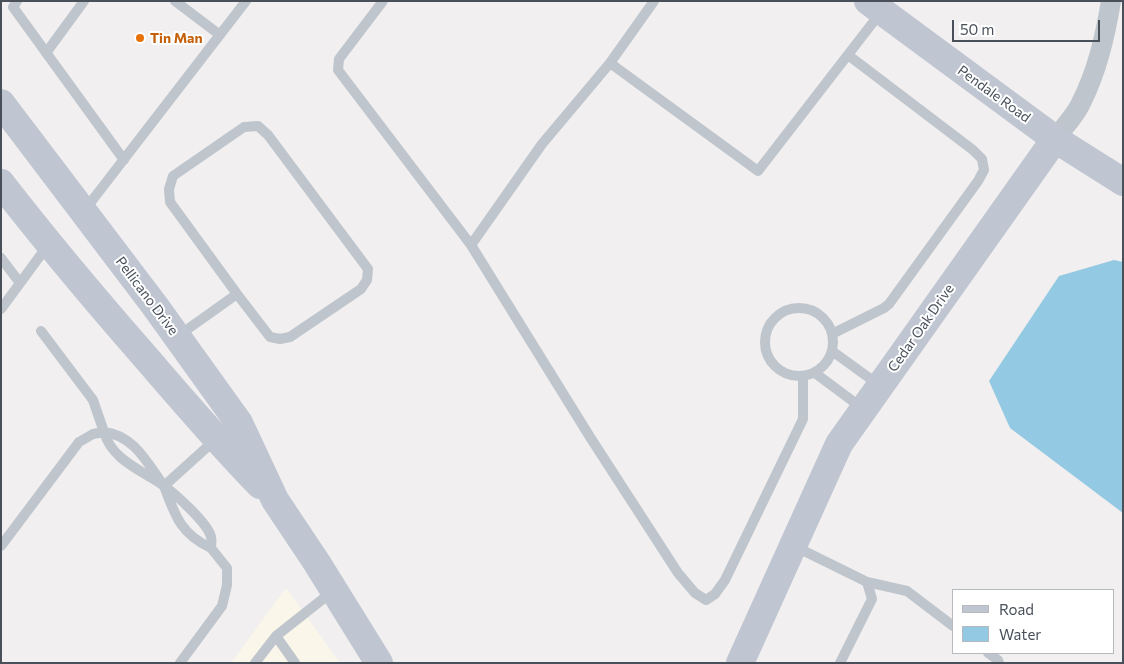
<!DOCTYPE html>
<html>
<head>
<meta charset="utf-8">
<style>
  body { margin:0 }
  #map { position:relative; width:1124px; height:664px; overflow:hidden; background:#f1efef; font-family:Commissioner,sans-serif }
  canvas { display:block }
  .frame { position:absolute; inset:0; border:2px solid #49505a; pointer-events:none }
  .legend { position:absolute; left:952px; top:589px; width:162px; height:65px; box-sizing:border-box; background:#fff; border:1px solid #b6b9bd; margin:0; padding:6px 9px; list-style:none; font-size:15px; color:#49505a }
  .legend li { display:flex; align-items:center; gap:10px; height:25px }
  .legend b { width:25px; border:1px solid #b6b9bd }
  .scale { position:absolute; left:952px; top:20px; width:148px; height:22px; box-sizing:border-box; border:2px solid #49505a; border-top:0; padding-left:6px; font-size:15px; line-height:18px; white-space:nowrap; color:#49505a; -webkit-text-stroke:4px #fff; paint-order:stroke }
</style>
</head>
<body>
<div id="map">
<canvas width="1124" height="664"></canvas>
<div class="frame"></div>
<ul class="legend">
<li><b style="height:6px;background:#bfc5d1"></b>Road</li>
<li><b style="height:14px;background:#94c9e3"></b>Water</li>
</ul>
<div class="scale">50 m</div>
</div>
<script>
const c = document.querySelector('canvas').getContext('2d');
c.lineJoin = 'round';
function fill(path, color) { c.fillStyle = color; c.fill(path, 'evenodd'); }
function stroke(path, color, width, dash) { c.strokeStyle = color; c.lineWidth = width; c.lineCap = dash ? 'butt' : 'round'; c.setLineDash(dash || []); c.stroke(path); }
function label(font, color, halo, rows, align = 'center') {
  c.font = font + ' Commissioner,sans-serif'; c.lineWidth = 4; c.setLineDash([]); c.textBaseline = 'middle'; c.strokeStyle = halo; c.fillStyle = color; for (const [text, x, y, turn = 0] of rows) {
    c.save(); c.translate(x, y); c.rotate((+turn || 0) * Math.PI / 180); c.textAlign = isNaN(turn) ? turn : align; if (halo) c.strokeText(text, 0, 0); c.fillText(text, 0, 0); c.restore();
  }
}
fill(new Path2D(`
  M286,588L340,663H231Z`), '#faf7ea');
fill(new Path2D(`
  M1114,260L1123,262V513L1010,428L989,381L1059,276Z`), '#94c9e3');
stroke(new Path2D(`
  M17,1L13,7L124,160
  M175,1L220,35
  M383,1L339,59L338,70L471,245L590,437L678,573L695,593L706,600L715,594L725,580L803,419V376
  M46,53L84,1
  M610,63L758,171L881,12
  M84,211L246,1
  M471,245L542,144L610,63L654,1
  M1,258L20,283
  M765 342a34 34 0 1 1 68 0a34 34 0 1 1-68 0Z
  M1,309L48,245
  M832,334L884,308L889,304L978,181L984,170L982,159L973,150L848,55
  M178,336L237,294L270,337L280,339L290,337L361,289L367,280L368,269L268,135L258,126L244,127L173,176L169,189L170,202L237,294
  M832,351L879,385
  M815,373L862,408
  M164,486C175,516 181,534 211,548C211,545 212,540 211,537C208,523 175,494 163,485C141,470 112,460 104,432C134,435 148,464 164,486
  M164,486L216,439
  M1,546L79,442L93,434L104,432L93,400L41,331
  M794,546L867,582L907,591L953,626
  M276,636L295,663
  M988,653L998,660L999,663
  M180,663L222,606L227,585V568L211,548
  M255,663L276,636L333,591
  M840,663L872,599L867,582`), '#bfc5cc', 10);
stroke(new Path2D(`
  M1055,139C1063,128 1074,117 1080,105C1097,72 1105,37 1111,1`), '#bfc5cc', 20);
stroke(new Path2D(`
  M868,1L1055,139L1123,182
  M1,103L155,306L239,423L275,500L317,563L379,663
  M1,183C46,241 93,297 141,352C180,397 218,442 260,485
  M740,663L839,444L1055,139`), '#bfc5d1', 28);
for (const [x, y, r, color] of [
  [140,38,5,"#e8710a"]
]) { const dot = new Path2D(); dot.arc(x, y, r, 0, 2 * Math.PI); c.fillStyle = color; c.fill(dot); stroke(dot, '#fff', 2); }
label('bold 14px', '#c56008', '#fff', [
  ["Tin Man",150,38]
], 'left');
label('14px', '#49505a', '#fff', [
  ["Pendale Road",994,94,36],
  ["Pellicano Drive",147,296,53],
  ["Cedar Oak Drive",921,328,-55]
]);
</script>
</body>
</html>
